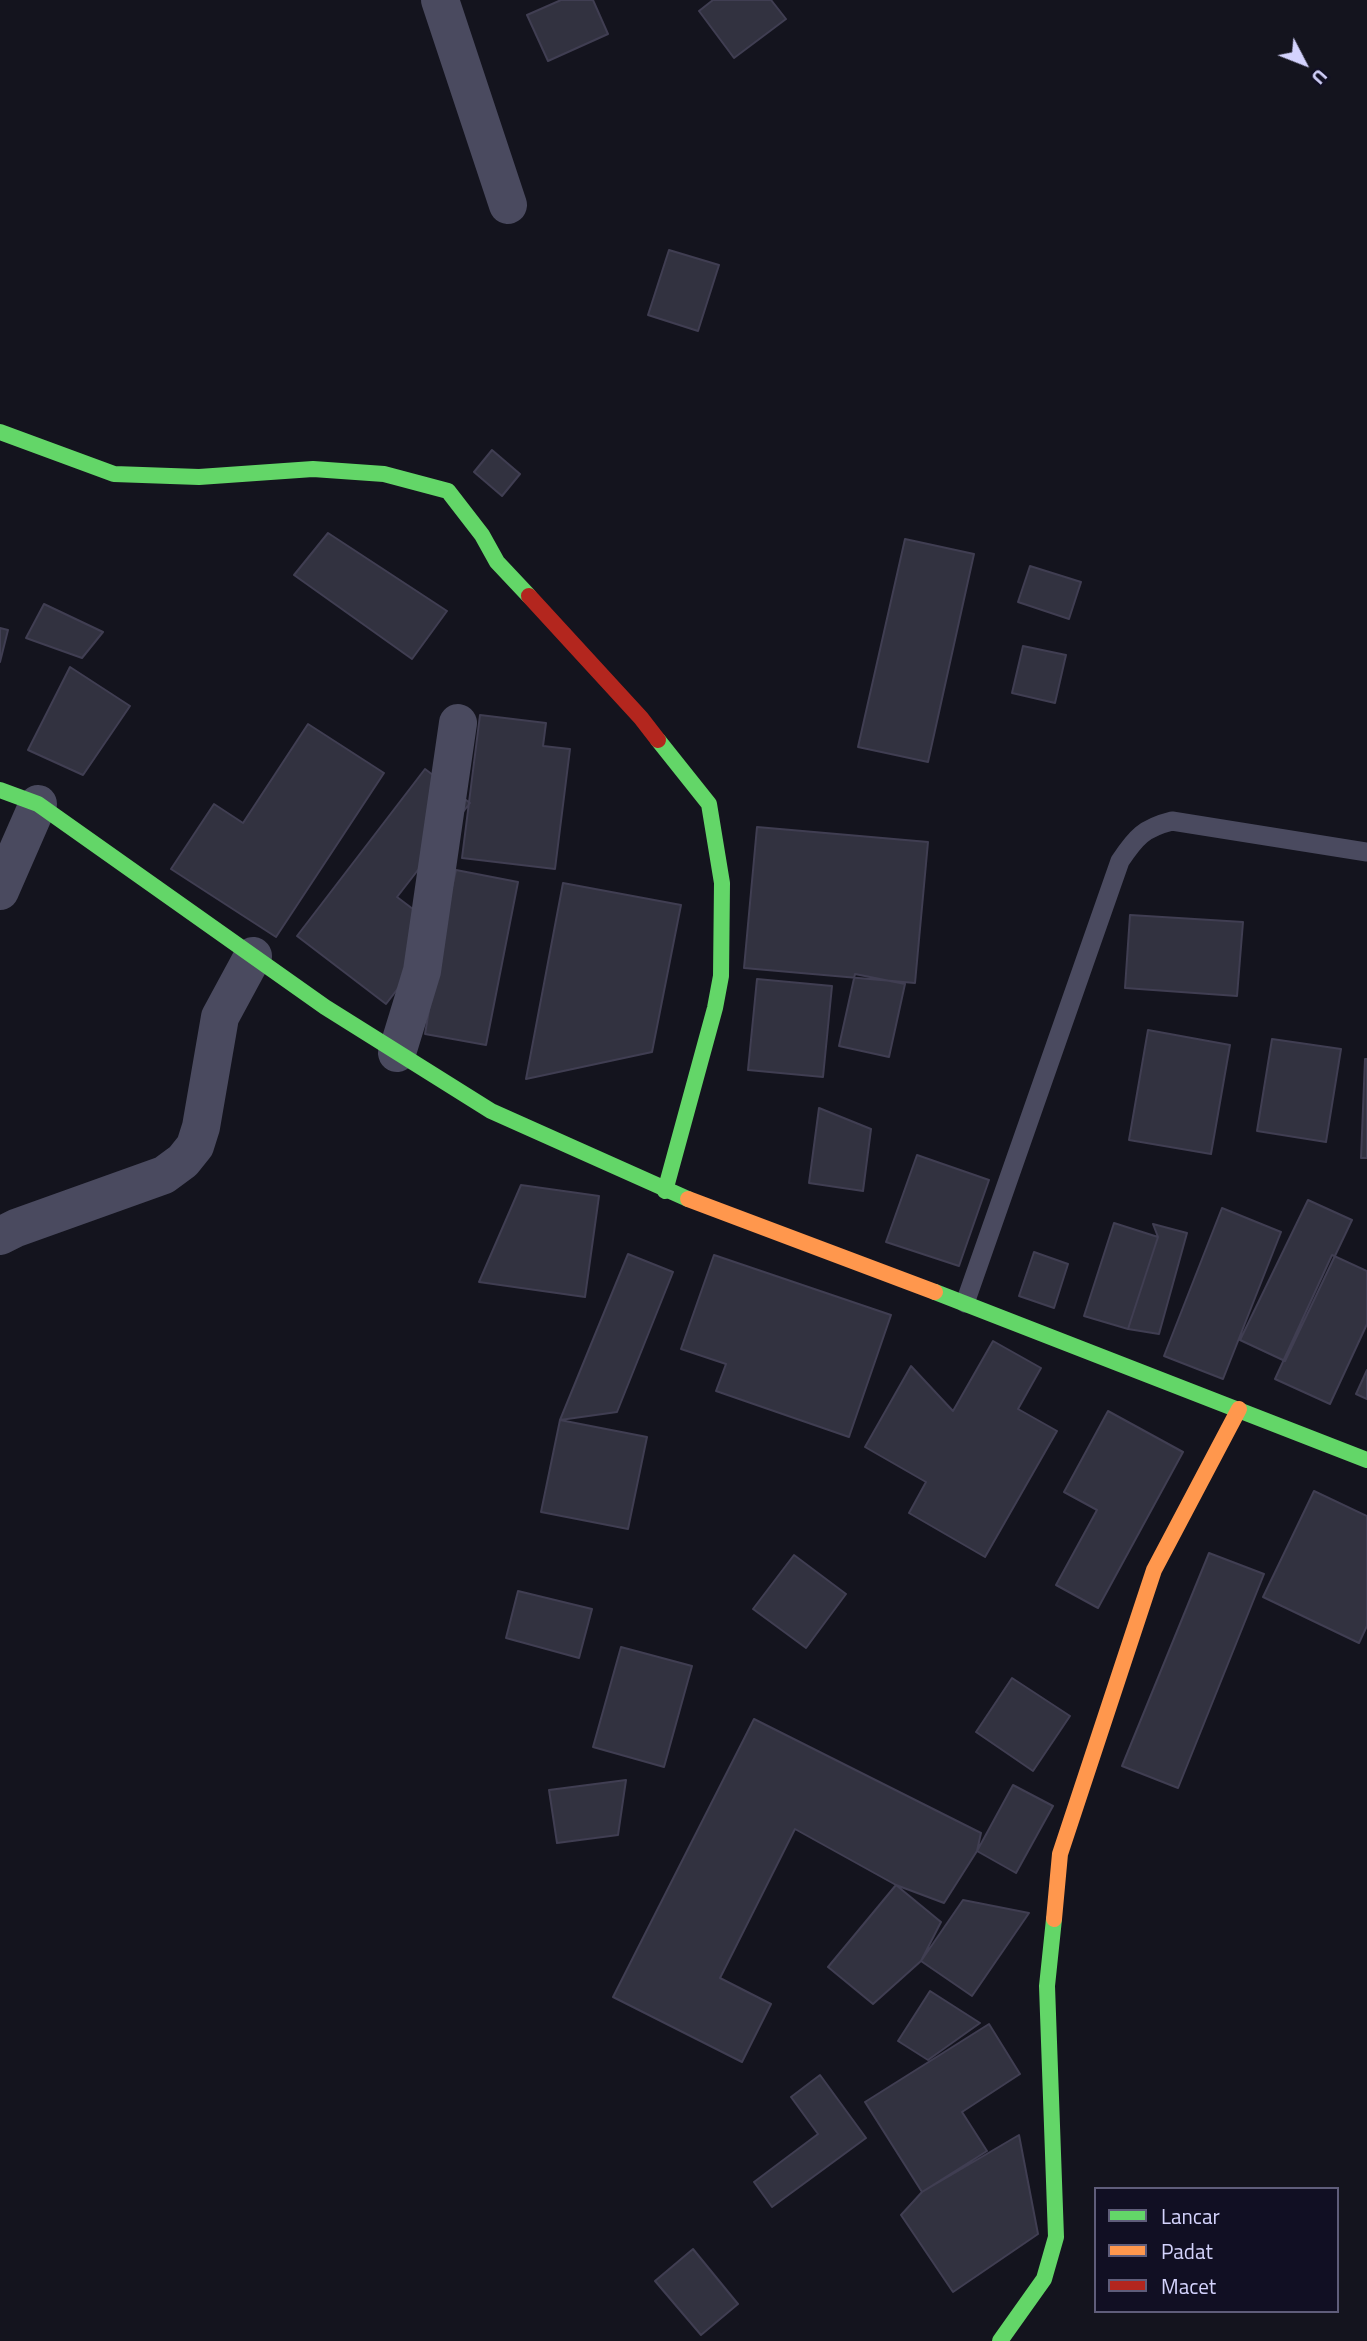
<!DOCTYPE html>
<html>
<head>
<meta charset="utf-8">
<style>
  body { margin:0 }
  #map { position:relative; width:1367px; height:2341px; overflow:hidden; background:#14141e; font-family:"Titillium Web",sans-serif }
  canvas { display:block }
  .legend { position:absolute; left:1094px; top:2187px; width:245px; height:126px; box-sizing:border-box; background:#110f23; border:2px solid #5f5d7a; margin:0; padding:9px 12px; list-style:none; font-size:21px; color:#d4d3fd }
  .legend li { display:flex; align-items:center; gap:14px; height:35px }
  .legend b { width:35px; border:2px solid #5f5d7a }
  .north { position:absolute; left:1269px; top:28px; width:70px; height:70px; -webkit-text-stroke:5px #110f23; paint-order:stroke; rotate:132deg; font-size:19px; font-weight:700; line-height:28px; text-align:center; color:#d4d3fd }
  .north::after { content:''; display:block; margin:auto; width:24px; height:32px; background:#d4d3fd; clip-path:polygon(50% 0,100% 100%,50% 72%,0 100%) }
</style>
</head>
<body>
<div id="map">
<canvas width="1367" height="2341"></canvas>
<ul class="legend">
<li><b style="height:9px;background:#63d668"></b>Lancar</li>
<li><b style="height:9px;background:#ff974d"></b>Padat</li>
<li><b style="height:9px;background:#b3261e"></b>Macet</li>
</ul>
<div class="north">U</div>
</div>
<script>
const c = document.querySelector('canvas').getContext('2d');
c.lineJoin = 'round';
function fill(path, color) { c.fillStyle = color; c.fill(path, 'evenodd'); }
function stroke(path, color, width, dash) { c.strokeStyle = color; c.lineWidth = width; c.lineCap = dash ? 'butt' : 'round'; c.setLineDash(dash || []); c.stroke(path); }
const building = new Path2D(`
  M561,0H593L608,34L548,61L527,15Z
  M713,0H771L786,19L734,58L699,11Z
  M669,250L719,265L698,331L648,315Z
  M492,450L520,474L502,496L474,472Z
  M328,533L447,611L412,659L294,575Z
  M905,539L974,554L928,762L858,747Z
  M1030,566L1081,582L1069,619L1018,602Z
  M44,604L103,632L82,658L26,638Z
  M0,628L8,630L0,662Z
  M1023,646L1066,655L1055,703L1012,693Z
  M70,667L130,706L83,775L28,750Z
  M480,715L546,723L543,746L570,749L555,869L462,858Z
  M308,724L384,773L276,937L171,869L214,804L243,823Z
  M425,769L470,803L397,897L442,931L386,1004L297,936Z
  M757,827L928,842L915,983L744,968Z
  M456,870L518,882L486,1045L425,1034L442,931Z
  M563,883L681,905L652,1052L526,1079Z
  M1130,915L1243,922L1237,996L1125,988Z
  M855,974L905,984L889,1057L839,1046Z
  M757,979L832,986L823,1077L748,1070Z
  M1148,1030L1230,1045L1211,1154L1129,1140Z
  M1272,1039L1341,1049L1326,1142L1257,1131Z
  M1365,1059H1367V1158H1361Z
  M819,1108L871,1129L863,1191L809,1183Z
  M917,1155L989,1180L959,1266L886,1242Z
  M521,1185L599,1196L585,1297L479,1282Z
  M1308,1200L1352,1220L1285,1361L1240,1340Z
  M1222,1208L1281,1232L1223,1379L1164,1356Z
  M1114,1223L1158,1237L1128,1329L1084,1316Z
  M1153,1224L1187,1233L1159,1334L1128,1329L1158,1237Z
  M1034,1252L1068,1264L1054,1308L1019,1296Z
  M628,1254L673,1272L617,1412L560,1420Z
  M714,1255L891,1315L849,1437L716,1391L726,1364L681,1349Z
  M1332,1255L1367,1271V1324L1330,1404L1275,1379Z
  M993,1341L1041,1368L1018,1409L1057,1431L985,1557L909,1513L926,1482L865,1447L911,1366L953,1411Z
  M1367,1370V1399L1356,1394Z
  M1108,1411L1183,1452L1098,1608L1056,1585L1097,1510L1064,1492Z
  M560,1420L647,1437L628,1529L541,1512Z
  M1314,1491L1367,1516V1626L1359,1643L1263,1597Z
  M1209,1553L1264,1574L1178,1788L1122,1766Z
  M794,1555L846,1594L806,1648L753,1609Z
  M518,1591L592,1609L579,1658L506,1638Z
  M621,1647L692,1666L664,1767L593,1747Z
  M1012,1678L1070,1716L1033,1771L976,1732Z
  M754,1719L981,1833L977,1851L944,1903L896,1885L795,1829L720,1978L771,2004L742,2062L613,1997Z
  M626,1780L618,1835L557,1843L549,1790Z
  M1013,1785L1053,1806L1016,1873L977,1851Z
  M896,1885L941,1922L921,1961L873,2004L828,1967Z
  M963,1900L1029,1913L972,1996L921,1961Z
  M930,1991L980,2023L928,2060L898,2041Z
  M989,2024L1020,2074L962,2112L987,2151L922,2192L865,2102Z
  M820,2075L866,2138L772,2207L754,2182L818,2134L791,2097Z
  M1019,2135L1038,2234L953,2292L901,2215L922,2192Z
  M693,2249L738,2304L701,2335L655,2281Z`);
fill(building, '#323240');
stroke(building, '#403e52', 2);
stroke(new Path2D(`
  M965,1303L1120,861C1136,837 1144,828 1172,821L1367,852`), '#4a4a5f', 19);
stroke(new Path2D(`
  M440,0L508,205
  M0,891L38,804
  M397,1053L422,971L458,723
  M0,1236L16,1228L164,1175L183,1161L195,1146L201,1127L220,1017L253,956`), '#4a4a5f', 38);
stroke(new Path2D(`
  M0,432L114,474L199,477L313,469L384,474L448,491L482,535L497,562L529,596
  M658,740L709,804L722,883L721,976L715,1008L665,1191
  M0,790L38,804L325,1007L491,1111L688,1199
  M935,1292L1367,1460
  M1000,2341L1044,2279L1056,2237L1047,1986L1054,1919`), '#63d668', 16);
stroke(new Path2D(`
  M688,1199L935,1292
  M1054,1919L1060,1854L1154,1570L1239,1409`), '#ff974d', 16);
stroke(new Path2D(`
  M529,596L641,718L658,740`), '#b3261e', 16);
</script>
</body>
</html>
